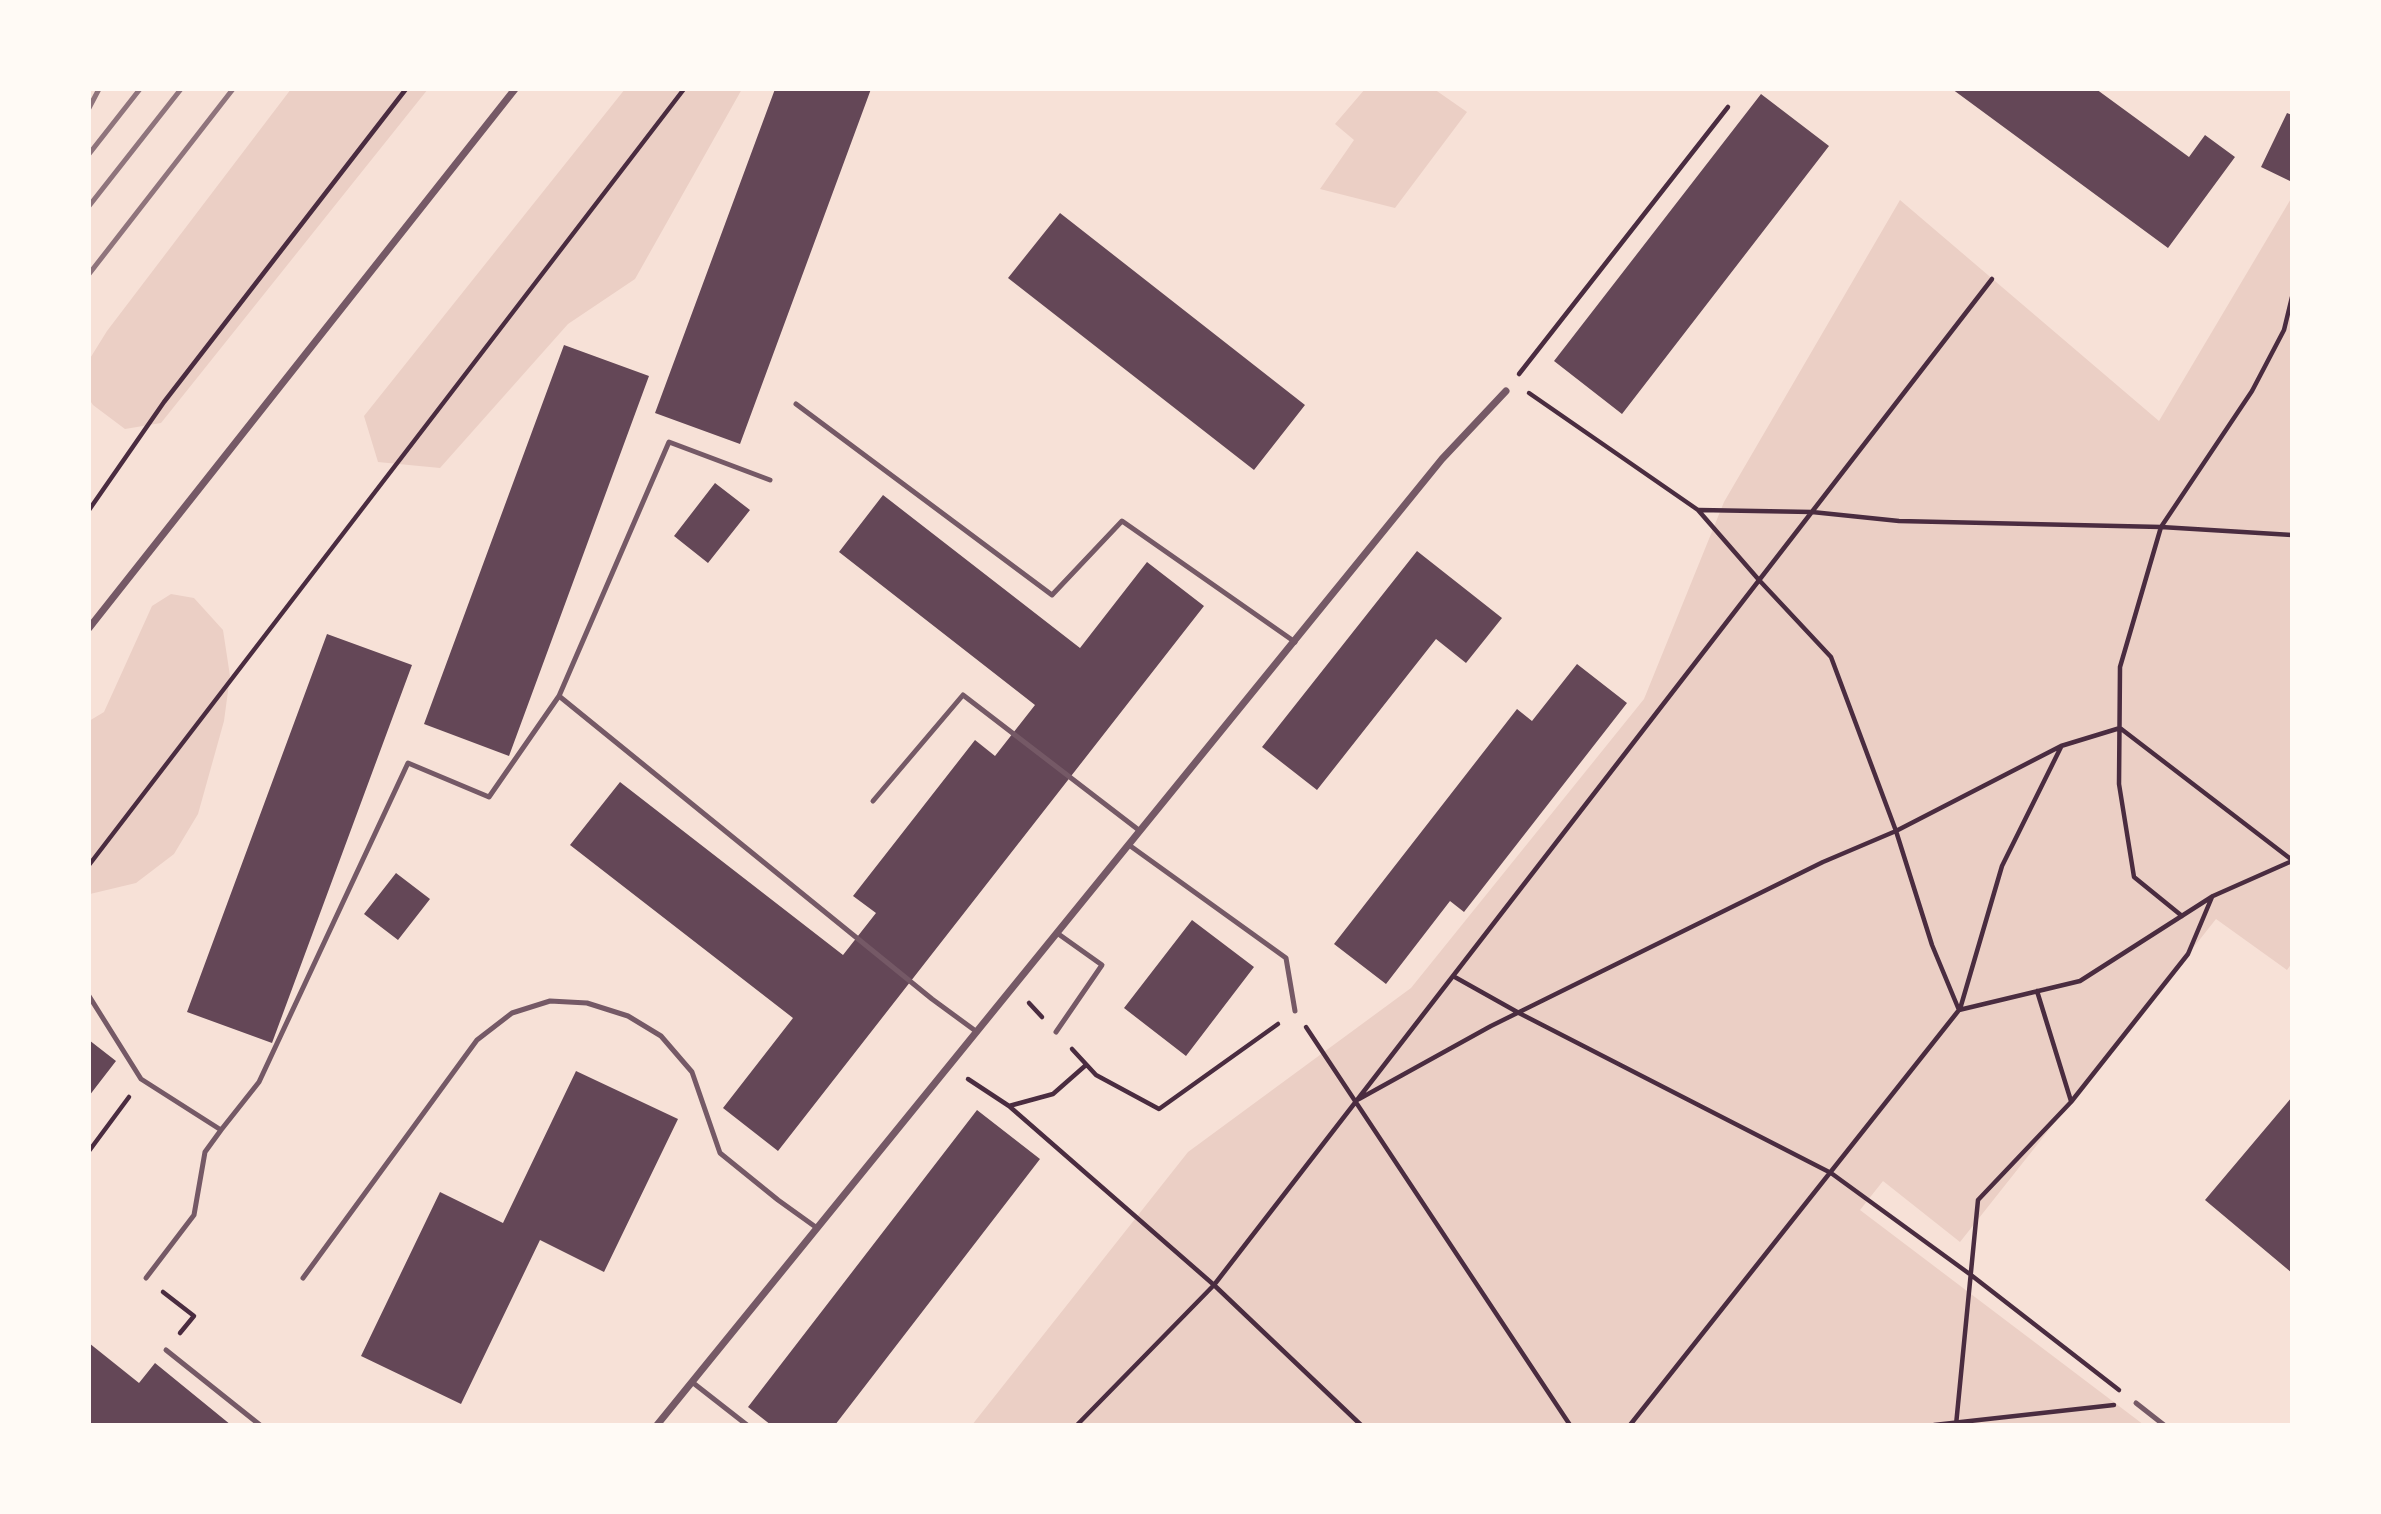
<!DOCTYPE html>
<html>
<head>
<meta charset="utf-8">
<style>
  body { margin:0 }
  #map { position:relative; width:2381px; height:1514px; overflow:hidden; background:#f7e1d7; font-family:"Nunito Sans",sans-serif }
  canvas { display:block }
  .frame { position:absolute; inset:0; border:91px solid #fffaf5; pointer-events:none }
</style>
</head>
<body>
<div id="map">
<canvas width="2381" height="1514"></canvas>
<div class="frame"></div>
</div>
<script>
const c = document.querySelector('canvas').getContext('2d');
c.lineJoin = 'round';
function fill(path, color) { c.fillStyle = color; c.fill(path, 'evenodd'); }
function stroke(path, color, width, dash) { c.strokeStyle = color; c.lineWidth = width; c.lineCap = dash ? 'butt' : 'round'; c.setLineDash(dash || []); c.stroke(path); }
fill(new Path2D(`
  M291,89H428L161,423L125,429L93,405L89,399V360L107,331Z
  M625,89H742L635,279L568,324L440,468L378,462L364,416Z
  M1365,89H1434L1467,112L1395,208L1320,189L1354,140L1335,124Z
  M2292,197V963L2287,970L2216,919L1960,1242L1883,1181L1860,1210L2144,1425H972L1188,1152L1411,988L1644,699L1724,502L1900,200L2159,421Z
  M171,594L194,598L223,630L230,676L224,721L198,814L174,854L136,883L90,894L89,721L104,712L152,606Z`), '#ebcfc5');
fill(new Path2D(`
  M775,89H871L740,444L655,413Z
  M1952,89H2096L2189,157L2205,135L2235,157L2168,248Z
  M1761,94L1829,146L1622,414L1554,361Z
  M2287,113L2292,115V182L2261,167Z
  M1060,213L1305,405L1254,470L1008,278Z
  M564,345L649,376L509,756L424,724Z
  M715,483L750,510L708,563L674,536Z
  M883,495L1080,648L1147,562L1204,606L778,1151L723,1108L793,1018L570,845L620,782L843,955L876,913L853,896L975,740L995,756L1035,705L839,552Z
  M1417,551L1502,618L1466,663L1436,639L1317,790L1262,747Z
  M327,634L412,665L272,1043L187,1012Z
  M1577,664L1627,703L1464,912L1450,901L1386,984L1334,944L1517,709L1532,721Z
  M396,873L430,899L398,940L364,914Z
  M1192,920L1254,967L1186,1056L1124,1008Z
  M89,1040L116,1061L89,1096Z
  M576,1071L678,1119L604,1272L540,1240L461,1404L361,1356L440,1192L503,1223Z
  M2292,1097V1273L2205,1200Z
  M977,1110L1040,1159L835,1425H771L748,1407Z
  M89,1343L139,1383L155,1363L231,1425H89Z`), '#644757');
stroke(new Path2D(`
  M1519,374L1728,107
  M1529,393L1698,510L1759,580L1831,657L1896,831L1932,945L1959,1010
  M89,510L164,402L406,89
  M1699,510L1812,512L1899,521L2161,527L2292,535
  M89,865L684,89
  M2182,916L2134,877L2119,784L2120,667L2161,527L2252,391L2284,330L2292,297
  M1453,976L1519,1013L1831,1173L1971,1275L2119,1390
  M2037,991L2071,1101
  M1029,1003L1042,1017
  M1960,1009L2002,866L2061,747
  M1306,1027L1570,1425
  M1072,1049L1096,1075L1159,1109L1278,1024
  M968,1079L1009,1106L1053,1094L1086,1065
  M1359,1099L1491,1026L1823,862L1896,831L2061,746L2120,728L2292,860
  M1009,1106L1214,1285L1361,1425
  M89,1151L129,1097
  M163,1292L194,1316L180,1333
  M1077,1425L1214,1285L1992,279
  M1630,1425L1959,1010L2080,981L2213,896L2292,861
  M1934,1425L2114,1405
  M1956,1425L1978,1200L2071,1102L2188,954L2212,897`), '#4a2c40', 4.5);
stroke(new Path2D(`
  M796,404L1052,595L1122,521L1295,642
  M770,480L669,442L559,696L932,999L977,1032
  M873,801L963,695L1140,831
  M1129,845L1286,958L1295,1011
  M89,996L141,1079L221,1130L205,1152L194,1215L146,1278
  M1056,1032L1102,965L1057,933
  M221,1130L259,1082L408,763L489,797L559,696
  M303,1278L477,1040L512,1013L550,1001L587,1003L628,1016L661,1036L692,1072L720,1153L778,1200L817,1228
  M166,1350L260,1425
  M692,1382L747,1425
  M2136,1403L2164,1425`), '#755966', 5);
stroke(new Path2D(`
  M89,628L515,89
  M657,1425L1442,459L1506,391`), '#755966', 7);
stroke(new Path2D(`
  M89,108L99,89
  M89,154L140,89
  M89,206L181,89
  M89,274L233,89`), '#8f747c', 5);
</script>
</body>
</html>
